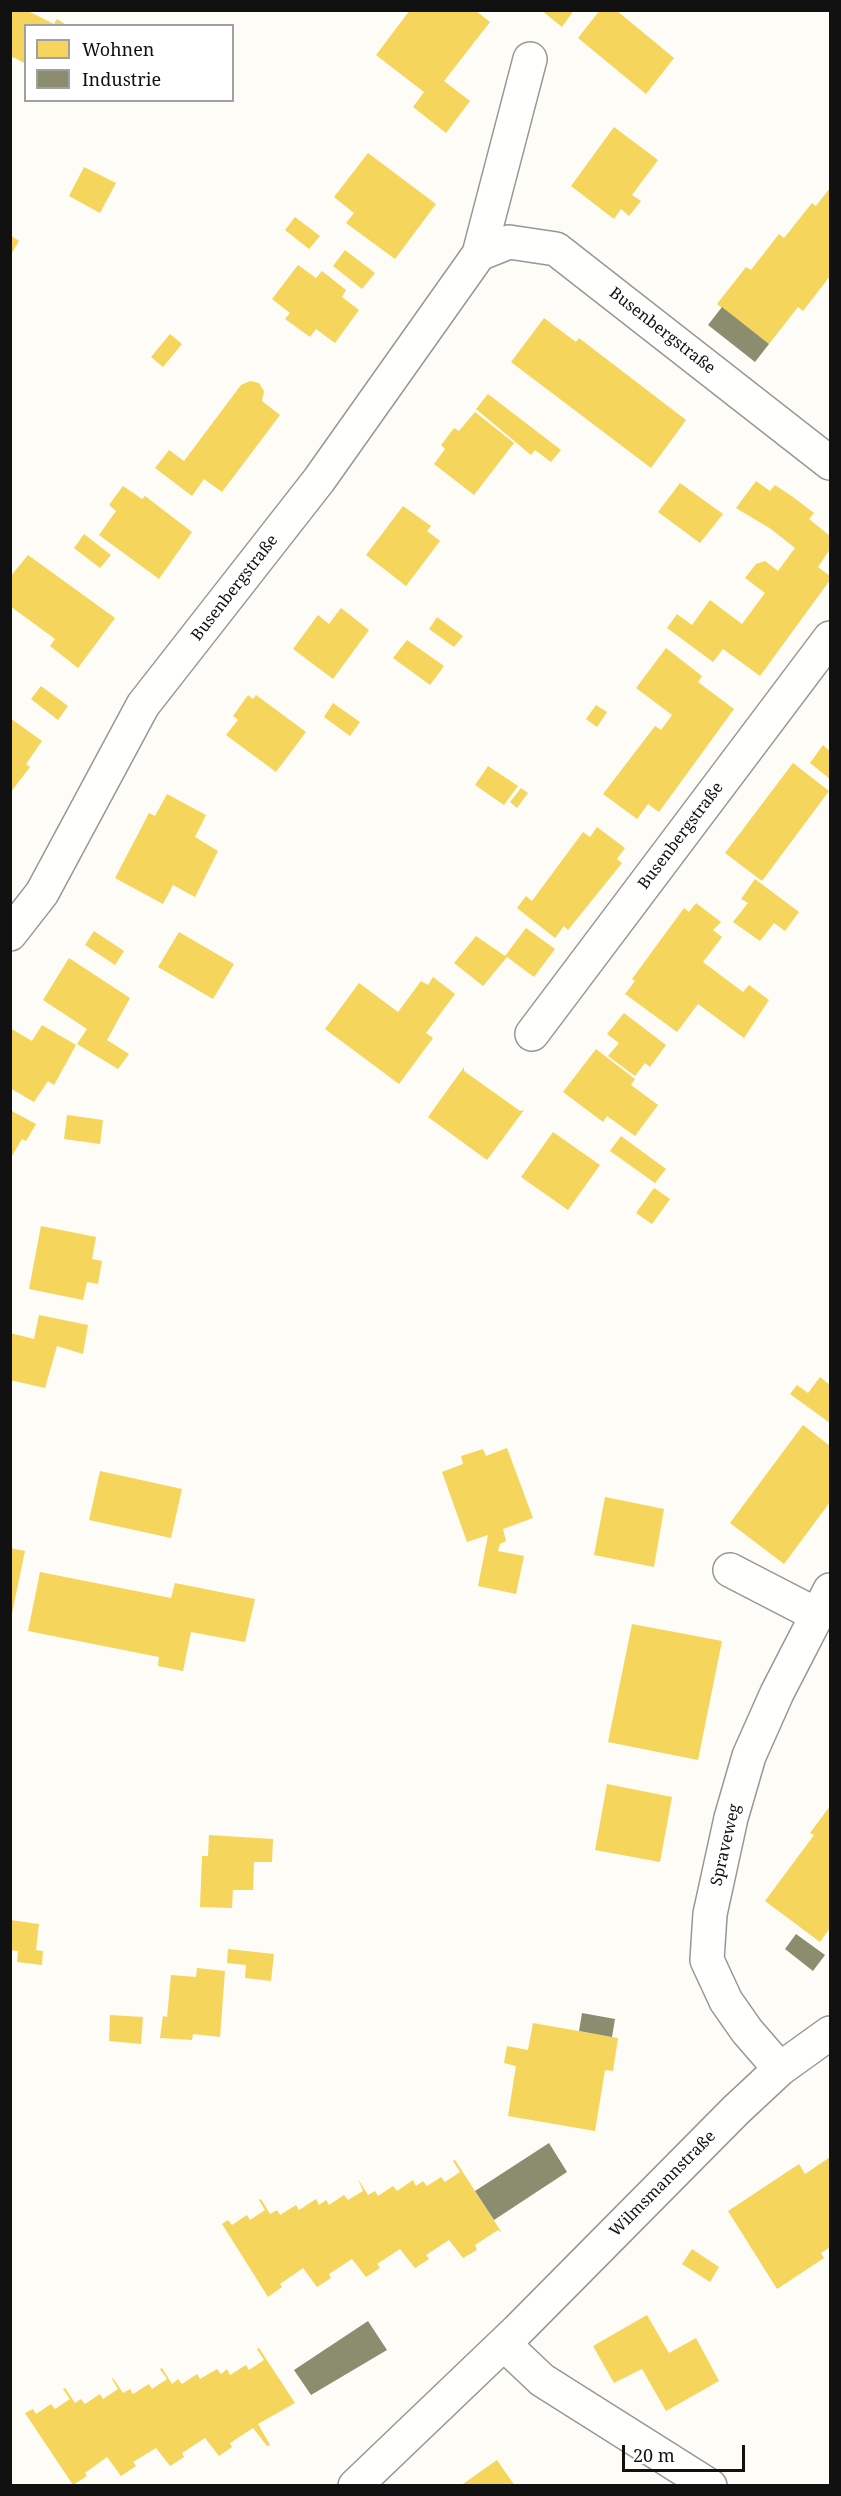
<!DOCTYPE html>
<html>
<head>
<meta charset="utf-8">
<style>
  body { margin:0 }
  #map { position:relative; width:841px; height:2496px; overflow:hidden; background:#fdfcf7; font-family:"Noto Serif",serif }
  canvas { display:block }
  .frame { position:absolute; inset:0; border:12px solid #111; pointer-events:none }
  .legend { position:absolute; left:24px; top:24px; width:210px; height:78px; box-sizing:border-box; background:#fff; border:2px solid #a0a0a0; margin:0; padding:8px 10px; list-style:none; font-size:18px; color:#111 }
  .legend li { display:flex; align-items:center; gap:12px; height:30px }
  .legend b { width:30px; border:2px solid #a0a0a0 }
  .scale { position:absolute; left:622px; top:2445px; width:123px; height:27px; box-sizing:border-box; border:3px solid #111; border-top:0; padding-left:8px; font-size:18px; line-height:21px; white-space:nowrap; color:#111; -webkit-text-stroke:4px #fff; paint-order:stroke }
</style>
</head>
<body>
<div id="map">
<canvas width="841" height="2496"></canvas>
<div class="frame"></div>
<ul class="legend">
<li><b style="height:16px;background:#f6d55c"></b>Wohnen</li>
<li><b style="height:16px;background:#8c8c6e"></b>Industrie</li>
</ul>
<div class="scale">20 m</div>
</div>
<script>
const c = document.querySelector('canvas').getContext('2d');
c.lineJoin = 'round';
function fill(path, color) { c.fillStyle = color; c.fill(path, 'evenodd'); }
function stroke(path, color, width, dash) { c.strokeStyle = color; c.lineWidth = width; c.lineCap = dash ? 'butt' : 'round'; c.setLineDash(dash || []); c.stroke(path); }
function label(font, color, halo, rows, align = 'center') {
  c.font = font + ' "Noto Serif",serif'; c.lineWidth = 6; c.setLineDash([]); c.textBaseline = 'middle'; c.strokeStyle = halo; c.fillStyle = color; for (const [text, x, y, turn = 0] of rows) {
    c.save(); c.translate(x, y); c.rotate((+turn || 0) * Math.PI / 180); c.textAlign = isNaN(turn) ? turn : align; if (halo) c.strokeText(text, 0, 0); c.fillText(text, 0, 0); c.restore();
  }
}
fill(new Path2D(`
  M10,10H26L54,24L57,19L68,26H26V64L13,57L10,61Z
  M410,10H475L490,22L444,81L470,101L446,133L413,107L424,92L376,55Z
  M541,10H574L562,27Z
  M600,10H616L674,58L646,94L578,38Z
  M614,127L658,160L632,195L641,201L629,216L621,209L614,219L571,186Z
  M368,153L436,204L395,259L346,223L354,213L334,197Z
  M84,167L116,183L100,213L69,196Z
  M830,188V276L803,311L798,307L769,344L717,304L746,267L751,270L779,234L784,238L812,203L816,206Z
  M295,217L320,236L309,249L285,230Z
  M10,235L19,241L10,256Z
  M345,250L375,273L362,289L333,266Z
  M298,265L316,278L322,271L346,290L342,297L359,310L335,343L316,329L310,337L285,319L290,313L272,299Z
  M544,318L576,342L579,338L686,420L651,468L511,362Z
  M170,334L182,344L163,367L151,357Z
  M250,381L259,383L264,391L262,401L280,415L222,492L204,479L192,496L155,468L169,450L184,461L241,385Z
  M488,394L561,450L551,462L535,450L531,455L476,409Z
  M475,412L514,443L474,495L434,464L445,449L441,445L454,428L459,431Z
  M756,481L770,491L775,485L793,497L814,513L809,519L830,536V549L818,567L830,576V580L760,676L723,649L713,662L667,628L677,614L692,625L710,600L742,624L765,593L745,578L756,564L765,561L778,571L795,548L771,529L736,508Z
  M680,483L723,514L700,543L658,512Z
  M123,486L142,499L145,496L192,532L159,579L99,535L116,511L109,505Z
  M403,506L431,526L427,531L440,541L406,586L366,555Z
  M84,534L111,555L100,568L74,548Z
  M28,555L115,618L78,668L50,646L55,639L10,606V577Z
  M341,608L369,630L333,679L293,649L318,615L329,624Z
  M437,617L463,636L454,647L429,629Z
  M407,640L444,666L430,685L393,658Z
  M666,648L702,676L698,682L734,709L659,812L648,804L637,819L603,794L655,726L661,730L672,715L636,688Z
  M41,686L68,706L58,720L31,699Z
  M248,695L253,699L256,695L306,732L276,772L226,735L238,720L233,716Z
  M333,703L360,722L350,736L324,717Z
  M596,705L607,712L597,727L586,719Z
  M10,718L42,741L26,764L30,767L10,793Z
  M823,745L830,751V779L810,763Z
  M793,763L829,791L762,881L725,853Z
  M488,766L518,786L504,805L475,785Z
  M521,788L528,793L517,808L510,802Z
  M167,794L206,815L195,837L218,851L195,897L173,885L163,904L115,878L149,813L155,816Z
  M597,827L625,848L617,859L622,863L568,930L564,926L555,938L517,908L526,896L532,901L583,832L590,837Z
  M755,879L799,912L785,931L774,923L760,941L733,922L748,903L741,899Z
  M696,903L721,922L713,930L722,937L703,962L743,992L749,985L769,1000L744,1038L698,1004L677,1032L625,994L635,981L632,979L684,908L689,912Z
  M526,928L555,949L534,977L507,957L483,986L454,963L476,936L505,956Z
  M94,931L124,951L115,965L85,945Z
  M179,932L234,964L213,999L158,967Z
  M69,958L130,998L107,1040L129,1054L118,1069L77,1044L87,1029L43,1000Z
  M433,977L455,994L426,1033L433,1038L399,1084L325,1029L359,983L398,1012L421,981L428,985Z
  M624,1013L666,1045L650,1067L645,1063L635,1076L608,1056L619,1043L607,1034Z
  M42,1025L76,1045L54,1085L48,1081L34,1102L10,1088V1028L32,1041Z
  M596,1049L635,1079L631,1085L658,1105L635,1136L607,1116L603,1122L563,1092Z
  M464,1067V1071L520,1111L524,1110L487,1160L428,1117Z
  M10,1110L36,1124L26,1141L22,1139L10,1159Z
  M67,1115L103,1120L100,1144L64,1139Z
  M553,1132L600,1165L568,1210L521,1177Z
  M621,1136L666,1169L655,1183L610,1151Z
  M654,1188L670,1199L652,1224L636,1213Z
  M41,1226L96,1237L92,1259L102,1261L98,1284L87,1282L83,1300L29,1289Z
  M39,1315L88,1325L83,1354L57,1346L45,1388L10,1380V1333L34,1339Z
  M820,1377L830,1385V1423L790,1394L797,1385L808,1393Z
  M803,1425L830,1446V1502L784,1564L730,1523Z
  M507,1448L533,1518L503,1529L506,1541L500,1544L498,1551L524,1556L516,1594L478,1586L488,1535L467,1542L442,1472L463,1464L461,1456L483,1449L486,1456Z
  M100,1471L182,1489L171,1538L89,1520Z
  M605,1497L664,1509L654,1567L594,1555Z
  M10,1548L25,1551L12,1613H10Z
  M40,1572L171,1598L175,1583L255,1599L245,1642L191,1632L183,1671L158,1666L159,1657L28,1631Z
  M632,1624L722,1641L698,1760L608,1742Z
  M607,1784L672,1797L660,1862L595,1850Z
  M830,1806V1928L820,1942L765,1901L814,1835L810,1833Z
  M209,1835L273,1839L272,1862H254L253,1890H233L232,1908L200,1907L202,1856H208Z
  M10,1920L39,1924L36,1950L43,1951L42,1965L17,1962L18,1951L10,1950Z
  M228,1949L274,1954L271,1981L245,1978L246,1965L227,1963Z
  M197,1968L225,1971L220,2037L193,2034L192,2040L160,2038L163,2016L167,2017L171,1975L196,1977Z
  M110,2015L143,2017L141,2044L109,2041Z
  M533,2023L618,2038L613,2071L605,2070L595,2131L508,2116L516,2066L504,2063L507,2046L528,2050Z
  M830,2157V2247L821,2253L824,2258L777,2289L728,2211L799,2164L805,2174Z
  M455,2160L502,2233L498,2230L475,2245L477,2250L463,2258L449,2240L426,2255L429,2259L415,2268L400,2249L377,2264L380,2268L366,2277L352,2259L329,2274L331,2278L317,2287L303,2268L280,2284L282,2287L268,2297L222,2224L228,2220L232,2225L247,2215L250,2220L265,2210L259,2200L261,2199L270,2214L277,2210L280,2215L296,2205L299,2210L316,2199L319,2205L326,2200L329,2205L344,2195L348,2200L363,2191L358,2179L368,2195L375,2191L378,2196L393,2186L397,2191L413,2180L416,2186L423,2181L427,2186L441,2177L445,2182L460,2172L453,2161Z
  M692,2249L719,2267L710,2282L682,2264Z
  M647,2315L669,2353L696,2338L719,2381L666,2411L642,2369L614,2383L593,2346Z
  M259,2348L295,2403L258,2424L270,2445L267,2446L253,2428L230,2443L232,2447L219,2456L205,2438L182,2453L184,2457L170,2466L156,2448L133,2462L136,2466L121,2476L107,2457L85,2473L87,2476L73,2485L25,2413L33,2409L36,2414L51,2404L55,2409L70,2399L63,2389L65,2388L75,2403L81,2399L85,2404L100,2394L103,2399L118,2389L112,2379L113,2378L123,2393L130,2389L133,2394L149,2384L152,2389L167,2379L160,2369L162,2368L172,2384L178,2379L182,2384L197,2374L200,2379L217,2369L221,2374L227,2369L230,2375L246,2365L249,2370L264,2360L257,2349Z
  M497,2460L515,2486H460Z`), '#f6d55c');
fill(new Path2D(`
  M722,307L769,344L755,362L708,325Z
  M796,1934L825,1955L813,1971L785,1949Z
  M582,2013L615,2019L612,2037L579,2031Z
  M549,2143L567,2172L494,2220L475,2191Z
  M368,2321L387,2350L311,2395L294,2370Z`), '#8c8c6e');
const street = new Path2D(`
  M479,254L530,59
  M10,934L42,893L143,705L319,480L479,254L509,242L556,249L830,463
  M532,1034L830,638
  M730,1570L817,1615
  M780,2069L747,2031L726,2001L707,1960L710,1914L731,1818L749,1756L777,1693L830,1590
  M504,2344L542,2380L710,2486
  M355,2486L517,2331L736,2110L780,2069L830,2033`);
stroke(street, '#979795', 36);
stroke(street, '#fffffe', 33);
label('16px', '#111', '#fff', [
  ["Busenbergstraße",662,331,38],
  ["Busenbergstraße",235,588,-52],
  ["Busenbergstraße",681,836,-53],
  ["Spraveweg",726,1845,-77],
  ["Wilmsmannstraße",663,2184,-45]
]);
</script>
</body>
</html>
